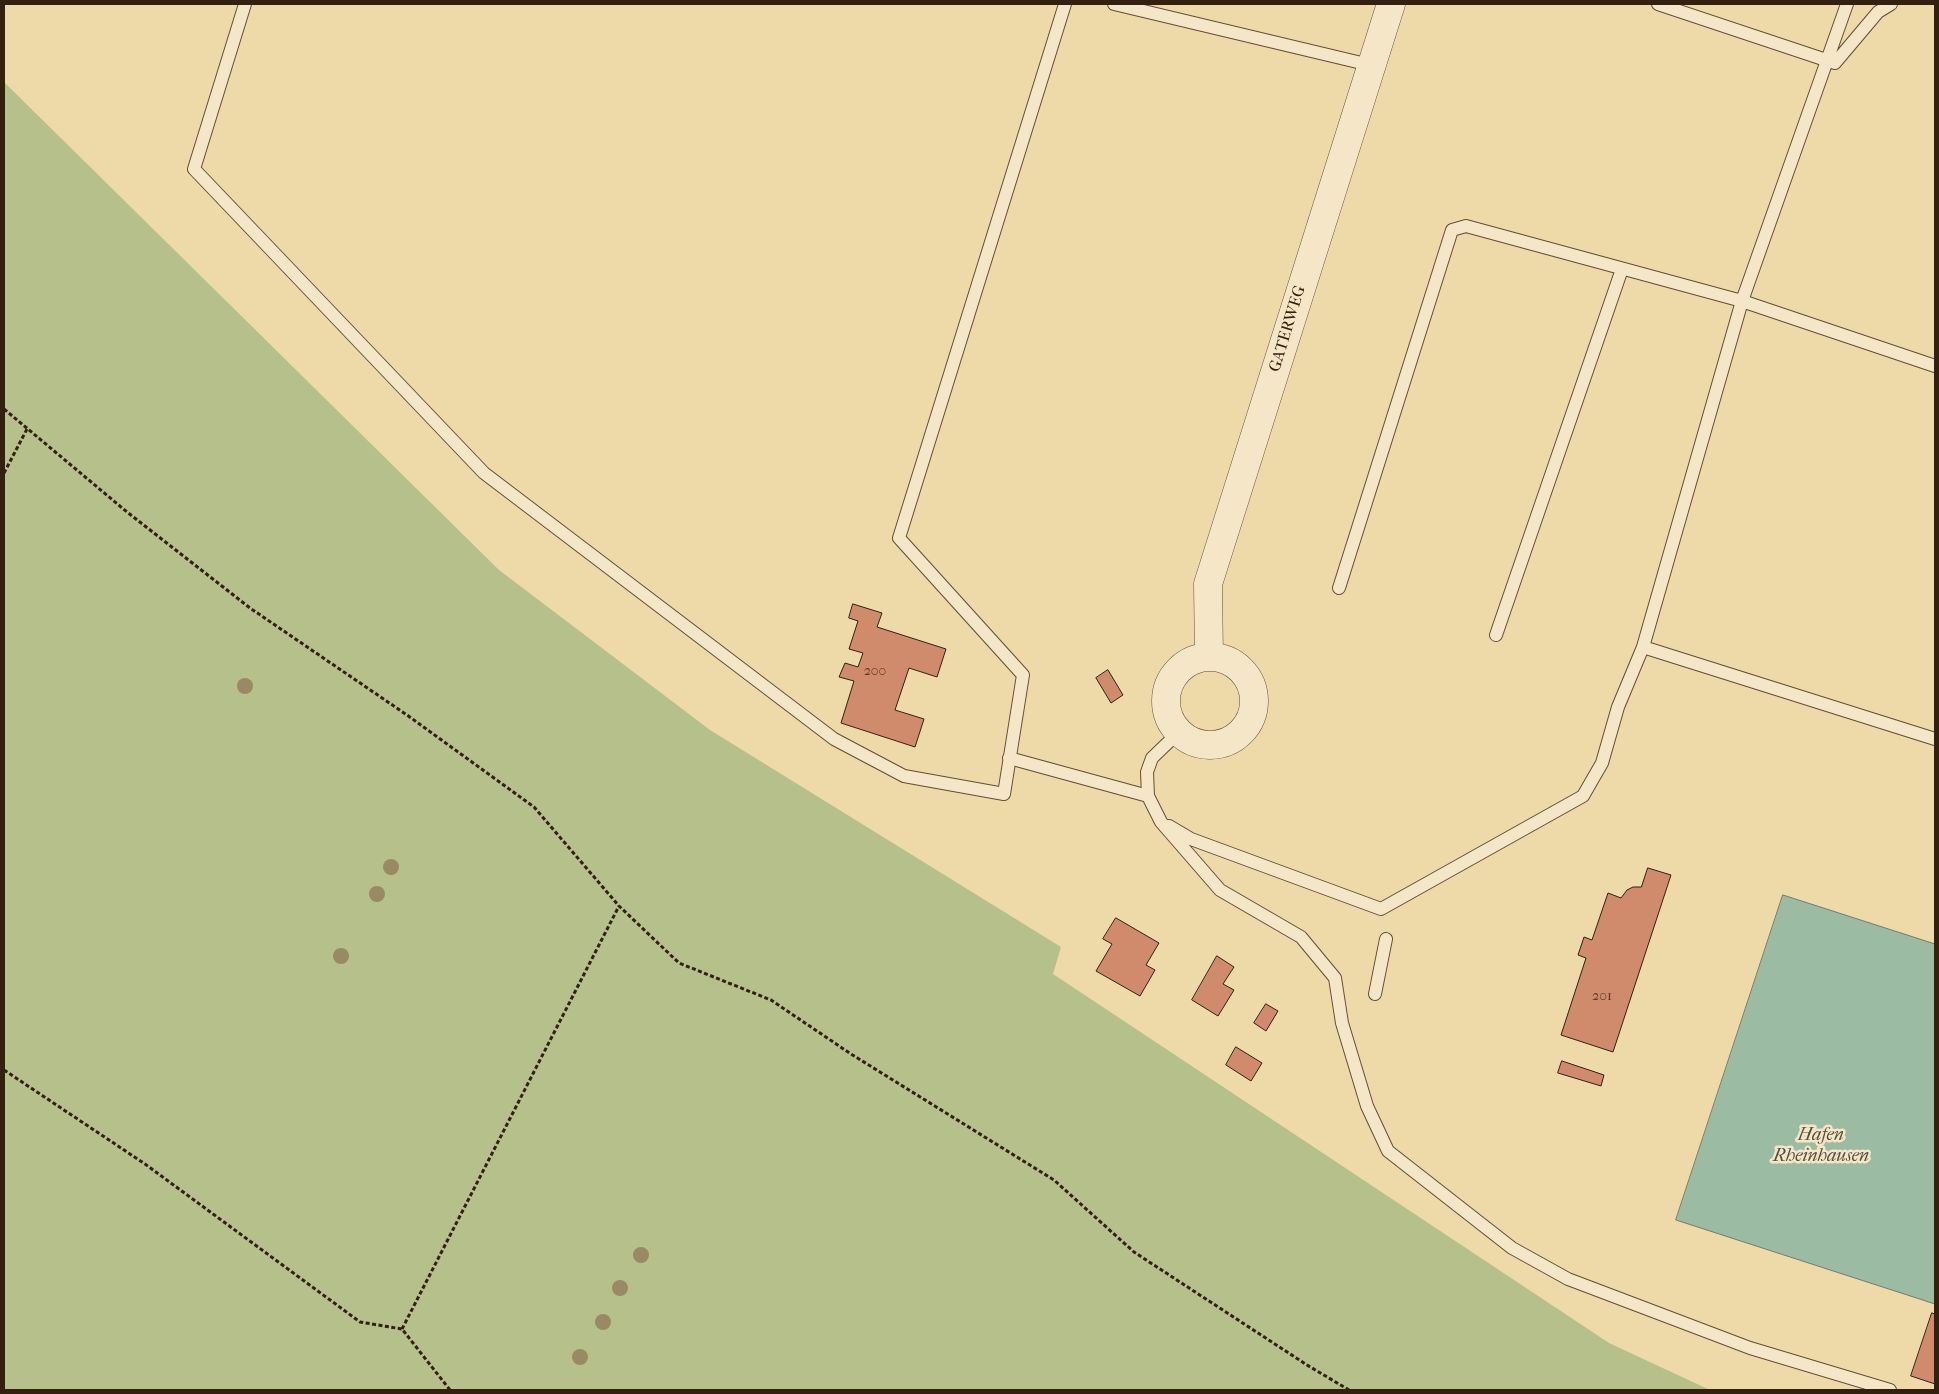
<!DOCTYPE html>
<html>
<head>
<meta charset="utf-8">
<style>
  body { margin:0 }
  #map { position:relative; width:1939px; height:1394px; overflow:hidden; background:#eed9a8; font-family:"IM FELL French Canon",serif }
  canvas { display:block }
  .frame { position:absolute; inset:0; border:5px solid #33200e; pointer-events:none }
</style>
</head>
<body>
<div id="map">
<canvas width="1939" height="1394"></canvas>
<div class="frame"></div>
</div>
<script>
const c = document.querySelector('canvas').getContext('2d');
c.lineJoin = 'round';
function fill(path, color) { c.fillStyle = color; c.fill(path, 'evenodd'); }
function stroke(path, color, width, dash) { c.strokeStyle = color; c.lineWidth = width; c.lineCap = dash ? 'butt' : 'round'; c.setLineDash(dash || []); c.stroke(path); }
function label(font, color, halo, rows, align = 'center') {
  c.font = font + ' "IM FELL French Canon",serif'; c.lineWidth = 5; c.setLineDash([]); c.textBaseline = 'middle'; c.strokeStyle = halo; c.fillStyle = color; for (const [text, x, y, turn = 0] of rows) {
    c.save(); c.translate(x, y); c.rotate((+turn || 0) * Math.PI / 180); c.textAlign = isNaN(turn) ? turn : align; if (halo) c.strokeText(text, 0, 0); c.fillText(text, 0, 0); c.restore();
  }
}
fill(new Path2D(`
  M4,82L499,570L710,730L1061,947L1053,974L1609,1343L1710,1390H4Z`), '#b6c08a');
const water = new Path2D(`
  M1783,895L1935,944V1304L1676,1220Z`);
fill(water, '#9bbba3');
stroke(water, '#717d67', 1);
const building = new Path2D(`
  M853,604L882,613L877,627L946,649L937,677L909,668L895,710L924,719L915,747L841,723L854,681L839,677L845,663L858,667L863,653L849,649L858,621L849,618Z
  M1108,670L1123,695L1111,703L1096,678Z
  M1648,868L1671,875L1613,1052L1561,1035L1586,958L1578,955L1584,937L1592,940L1608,893L1621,898L1627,890L1633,887H1641Z
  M1116,918L1159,943L1146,965L1155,970L1140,996L1096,971L1112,944L1103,939Z
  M1217,956L1234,967L1223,984L1234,990L1218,1016L1192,1000Z
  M1266,1004L1278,1011L1266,1031L1254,1023Z
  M1236,1047L1262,1063L1251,1081L1226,1065Z
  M1562,1061L1604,1075L1601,1086L1558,1073Z
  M1932,1313L1935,1314V1384L1911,1376Z`);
fill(building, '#d08a6c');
stroke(building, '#33200e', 1);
const service = new Path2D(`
  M245,4L194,169L484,473L834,739L904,776L1004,794L1023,675L899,538L1065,4
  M1114,4L1370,65
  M1658,4L1835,63L1878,12L1891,4
  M1339,588L1452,230L1466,226L1742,301L1935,366
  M1496,635L1622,269
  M1643,647L1742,301L1847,4
  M1179,732L1152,758L1147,772L1148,796L1161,822L1220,890L1301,937L1335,978L1342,1023L1367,1106L1388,1151L1512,1248L1568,1279L1750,1348L1890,1390
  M1009,758L1148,796
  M1169,826L1191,839L1381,909L1583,796L1602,763L1618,707L1643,647L1935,739
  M1375,994L1386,939`);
const tertiary = new Path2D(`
  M1209,657L1208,584L1391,4
  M1166 701a44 44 0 1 1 88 0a44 44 0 1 1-88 0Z`);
stroke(service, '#624e34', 14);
stroke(tertiary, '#624e34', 29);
stroke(new Path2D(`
  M4,409L127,512L250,608L407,715L534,807L619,906L679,963L771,1000L851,1054L1054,1180L1134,1252L1307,1365L1349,1390
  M4,473L27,429
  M4,1070L145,1164L360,1322L402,1329L450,1390
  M402,1329L619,906`), '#33200e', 3, [4, 2.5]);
stroke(service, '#f4e6c6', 12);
stroke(tertiary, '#f4e6c6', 28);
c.fillStyle = '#998964';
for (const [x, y] of [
  [245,686],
  [391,867],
  [377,894],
  [341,956],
  [641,1255],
  [620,1288],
  [603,1322],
  [580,1357]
]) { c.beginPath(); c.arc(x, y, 8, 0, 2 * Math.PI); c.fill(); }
label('14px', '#5a3a26', null, [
  ["200",875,672],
  ["201",1602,997]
]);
label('16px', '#33200e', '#f4e6c6', [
  ["GATERWEG",1288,329,-73]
]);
label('italic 18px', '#524e3b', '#f4e6c6', [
  ["Hafen",1821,1136],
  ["Rheinhausen",1821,1157]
]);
</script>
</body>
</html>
